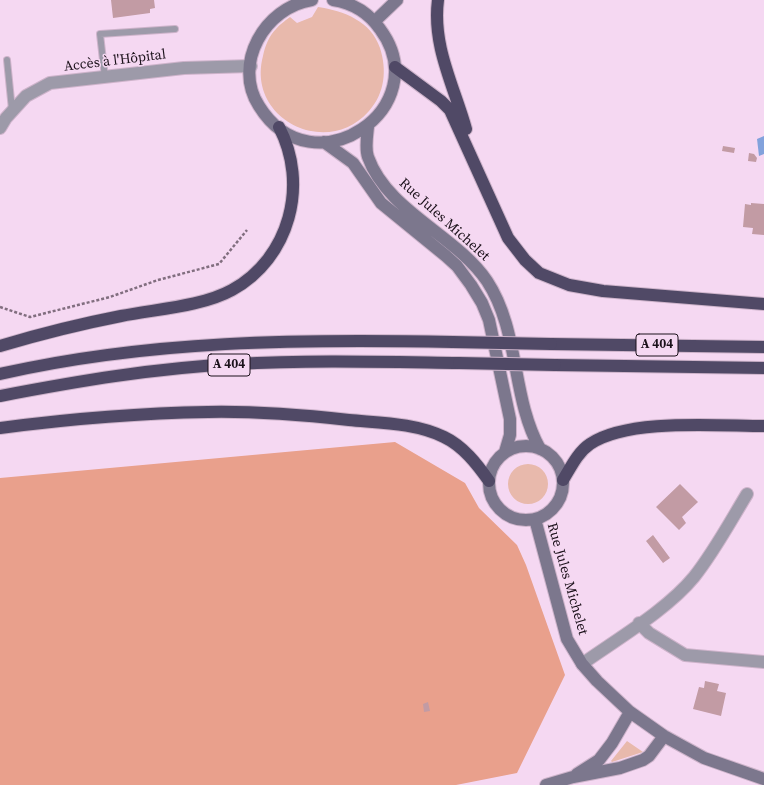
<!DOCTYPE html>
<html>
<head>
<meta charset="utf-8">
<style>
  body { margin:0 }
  canvas { display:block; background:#f5d8f2 }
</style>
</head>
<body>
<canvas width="764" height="785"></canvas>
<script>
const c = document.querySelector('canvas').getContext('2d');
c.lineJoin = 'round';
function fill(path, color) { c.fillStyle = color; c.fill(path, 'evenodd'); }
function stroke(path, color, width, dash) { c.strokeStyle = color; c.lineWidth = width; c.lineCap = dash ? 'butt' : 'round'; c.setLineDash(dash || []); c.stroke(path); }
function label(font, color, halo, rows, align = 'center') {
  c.font = font + ' "Source Serif 4",serif'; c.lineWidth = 3; c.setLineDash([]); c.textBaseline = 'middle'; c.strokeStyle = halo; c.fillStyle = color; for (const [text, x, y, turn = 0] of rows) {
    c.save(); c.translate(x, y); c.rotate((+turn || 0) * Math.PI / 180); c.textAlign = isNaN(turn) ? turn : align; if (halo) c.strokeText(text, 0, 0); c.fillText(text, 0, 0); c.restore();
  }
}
fill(new Path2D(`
  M318,7C344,11 371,21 380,48C387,70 385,93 369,111C327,159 246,119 263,56C265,46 269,36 276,29C280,24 285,21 290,17L297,23L312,17Z
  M508 484a20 20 0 1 1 40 0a20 20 0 1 1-40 0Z
  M627,741L643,752L612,762L611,761Z`), '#e8b9ac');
fill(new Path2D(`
  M395,442L465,483L479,508L517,545L526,565L565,675L517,773L456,785H0V478Z`), '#e9a08c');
fill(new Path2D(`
  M764,136V154L759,156L757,139Z`), '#82a2dc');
fill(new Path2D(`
  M111,0H154L155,8L150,9V13L113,18Z
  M723,146L735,148L734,153L722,151Z
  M749,153L754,154L757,158L756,162L748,161Z
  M751,203L764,204V235L752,234L753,228L743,227L745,204L751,205Z
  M680,484L698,502L682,517L686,523L679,530L656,507Z
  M653,535L670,558L663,563L646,541Z
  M705,681L719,684L717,691L726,693L721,716L693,709L699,687L704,688Z
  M428,702L430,711L424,712L423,704Z`), '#c29ba4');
const lane = new Path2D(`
  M7,60L12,110
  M105,78L100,34L175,29`);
const street = new Path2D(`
  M0,128L6,118L26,96L50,83L184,68L251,66
  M639,623L649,633L685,655L764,662
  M582,664C617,639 667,610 694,577C714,552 730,522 747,494`);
const secondary = new Path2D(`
  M312,0C265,7 232,64 259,106C313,193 438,107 380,29C369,13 352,3 333,0
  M375,21L397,0
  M368,127C367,136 365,149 368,157C387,211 456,235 487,281C520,331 511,397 540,449
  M324,142L353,163L381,203L446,256L457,266L471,285L482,303L489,320L510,419V435L505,452
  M489 483a37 37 0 1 1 74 0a37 37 0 1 1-74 0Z
  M535,519L567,639L582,664L597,681L630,712L664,736L704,758L764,779
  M577,774L599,760L612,743L630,712
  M546,785L573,777L620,768L643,760L649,756L664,736`);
const highway = new Path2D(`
  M438,0C432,46 454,86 466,129
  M395,67L441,101L450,110L508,238L525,260L539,273L569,285L603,291L764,304
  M551,344L764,347
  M0,346C40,334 80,324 121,316C155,309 201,307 232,290C290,258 309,184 279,127
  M555,365L764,368
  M0,374C149,340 301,339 453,342
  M0,396C78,381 155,368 235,364C310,360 385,362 459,363
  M0,428C69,419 138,413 208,412C255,411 303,415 349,420C381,423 415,423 444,437C463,446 477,464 489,481
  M563,480C571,467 578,452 590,444C628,418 718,426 764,426`);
stroke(lane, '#ceb4cb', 8);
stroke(street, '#ceb4cb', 14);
stroke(secondary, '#ceb4cb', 14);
stroke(highway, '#ceb4cb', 14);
stroke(new Path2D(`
  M0,307L30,317L110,297L158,280L219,264L247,230`), '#816e7f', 2.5, [3, 2]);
stroke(lane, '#9d9aa9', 6);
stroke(street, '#9d9aa9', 12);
stroke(secondary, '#7c778d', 12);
stroke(highway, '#504966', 12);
const highwayBridge = new Path2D(`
  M453,342L551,344
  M459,363L555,365`);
stroke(highwayBridge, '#ceb4cb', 14, []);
stroke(highwayBridge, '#504966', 12);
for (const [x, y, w] of [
  [657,345,42],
  [229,365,42]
]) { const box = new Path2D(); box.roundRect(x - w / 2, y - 11, w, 22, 3); c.fillStyle = '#f5d8f2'; c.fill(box); stroke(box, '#1b111a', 1); }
label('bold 13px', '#1b111a', null, [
  ["A 404",657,345],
  ["A 404",229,365]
]);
label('14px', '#1b111a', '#f5d8f2', [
  ["Accès à l'Hôpital",115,61,-7],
  ["Rue Jules Michelet",444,220,42],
  ["Rue Jules Michelet",567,579,74]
]);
</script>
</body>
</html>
